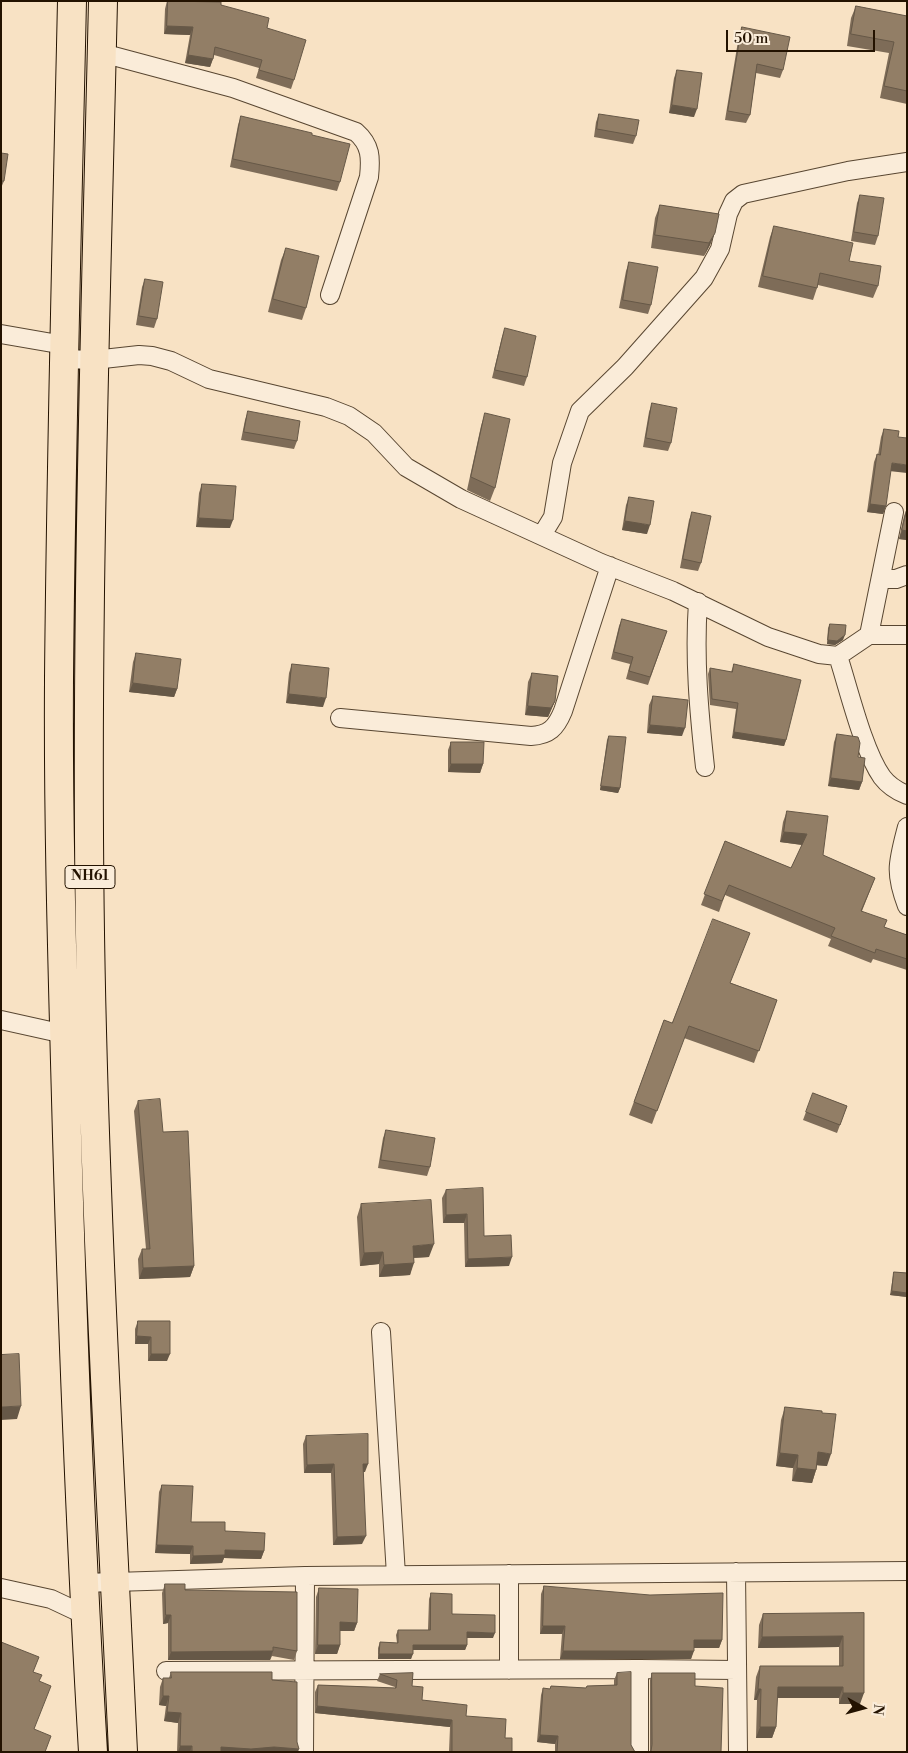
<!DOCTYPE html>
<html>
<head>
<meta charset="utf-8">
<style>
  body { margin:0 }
  #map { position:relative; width:908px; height:1753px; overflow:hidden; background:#f8e2c4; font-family:"Libre Bodoni",serif }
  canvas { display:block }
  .frame { position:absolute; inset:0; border:2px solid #231200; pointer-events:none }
  .north { position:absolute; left:838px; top:1683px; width:50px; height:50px; -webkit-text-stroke:4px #faecd9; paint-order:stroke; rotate:97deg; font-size:14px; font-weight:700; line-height:20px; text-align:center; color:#231200 }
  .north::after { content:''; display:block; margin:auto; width:18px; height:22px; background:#231200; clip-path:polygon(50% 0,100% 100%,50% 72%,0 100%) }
  .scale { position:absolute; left:726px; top:30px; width:149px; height:22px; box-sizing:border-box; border:2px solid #231200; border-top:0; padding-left:6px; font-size:15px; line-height:18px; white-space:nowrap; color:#231200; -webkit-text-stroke:4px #faecd9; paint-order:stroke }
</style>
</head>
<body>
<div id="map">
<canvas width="908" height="1753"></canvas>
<div class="frame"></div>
<div class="north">N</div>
<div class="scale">50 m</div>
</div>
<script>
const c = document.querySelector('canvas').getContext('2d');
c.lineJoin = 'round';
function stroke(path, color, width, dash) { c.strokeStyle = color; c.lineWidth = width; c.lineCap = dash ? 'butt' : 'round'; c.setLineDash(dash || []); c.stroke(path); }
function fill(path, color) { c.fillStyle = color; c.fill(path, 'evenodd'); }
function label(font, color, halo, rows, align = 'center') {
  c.font = font + ' "Libre Bodoni",serif'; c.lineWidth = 4; c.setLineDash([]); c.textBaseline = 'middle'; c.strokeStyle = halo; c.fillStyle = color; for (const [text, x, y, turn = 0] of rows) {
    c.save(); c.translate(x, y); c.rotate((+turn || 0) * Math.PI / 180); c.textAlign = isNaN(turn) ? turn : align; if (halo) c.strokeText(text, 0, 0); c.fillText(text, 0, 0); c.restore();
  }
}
const minor = new Path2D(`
  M102,53L233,88L356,132C371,145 371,158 369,177L330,295
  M1,334L64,345
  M64,359L94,360L139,355L152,356L171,361L209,379L326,407L349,416L374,433L406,467L461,499L601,563L673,591L768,637L819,654L838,656L869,635L894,512
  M542,535L553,517L562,463L580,411L625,367L704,278L720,249L728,214L734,201L743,194L848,171L907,162
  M881,579H896L907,575
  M698,602C694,658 699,712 705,767
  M869,635H907
  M838,656C849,690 863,750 882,777C888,785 897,791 907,795
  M340,718L531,736C549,735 556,728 563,711L610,566
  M907,827C898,862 894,872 907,906
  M1,1020L64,1034
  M381,1332L396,1575
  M736,1572L738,1752
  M83,1583L305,1576L907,1571
  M1,1588L51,1599L85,1615
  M509,1670V1574
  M166,1671L639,1669
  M304,1752L305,1576
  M639,1752V1669L737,1670`);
const trunk = new Path2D(`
  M72,1C67,227 61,453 59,679C58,831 63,984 67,1136C73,1342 81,1547 93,1752
  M103,1C95,344 83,688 92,1031C98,1271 112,1512 123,1752`);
stroke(minor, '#584631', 20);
stroke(trunk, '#231200', 30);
stroke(minor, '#faecd9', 18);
stroke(trunk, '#f8e2c4', 28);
fill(new Path2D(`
  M167,1L221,5L267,28L294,80L291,89L256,78L259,68L214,55L210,67L185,63L190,35L164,34L165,9Z
  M856,6L907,16V104L880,98L889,53L847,46L851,18Z
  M742,27L783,70L780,78L756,73L750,115L746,123L725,120L739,35Z
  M677,70L694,117L669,113L674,78Z
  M599,114L636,136L633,144L594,137L596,122Z
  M241,116L312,135L340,182L337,191L230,167L238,125Z
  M1,153L4,181L1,188Z
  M860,195L878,236L875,245L851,241L857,203Z
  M660,205L719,214L710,245L704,256L651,248L655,218Z
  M774,226L849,261L878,286L873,298L818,285L813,300L758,287L770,237Z
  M286,248L306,308L302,320L268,312L281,260Z
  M629,262L651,305L648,314L619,308L626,271Z
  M145,279L157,319L154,328L136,325L142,287Z
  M505,328L527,377L524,386L492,378L502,337Z
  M652,403L671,443L668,451L643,447L649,412Z
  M248,411L297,441L294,449L241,440L245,420Z
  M485,413L495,488L490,501L467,490L481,426Z
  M884,429L886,506L883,514L867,512L874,462L877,454L878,455L881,437Z
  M202,484L230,528L196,527L199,493Z
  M629,497L647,534L622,530L626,505Z
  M907,508V540L899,539L904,516Z
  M692,512L701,563L698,571L680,568L689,520Z
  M622,619L667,631L648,685L626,679L630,664L611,659L619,626Z
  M830,624L843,640L835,645L827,644L828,628Z
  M136,653L177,689L174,697L129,692L133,662Z
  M292,664L323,707L286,703L289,673Z
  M734,664L786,740L784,746L732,738L736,709L710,705L708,674L710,668L731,672Z
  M532,673L555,701L548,717L525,715L528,682Z
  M653,696L682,736L647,733L649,705Z
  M837,734L858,757L862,782L859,790L828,786L834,742Z
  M609,736L620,788L618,793L600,790L607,740Z
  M451,742L483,764L480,773L448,772V750Z
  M787,811L823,855L875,878L862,911L884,927L907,935V970L873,959L871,963L828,946L831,939L725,895L719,912L701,905L725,841L791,868L802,845L780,842L783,822Z
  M731,983L777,1000L754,1063L684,1038L652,1124L629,1115L664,1020L672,1023Z
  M813,1093L847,1106L837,1133L803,1120Z
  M138,1101L163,1132L194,1266L190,1277L139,1279L138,1259L142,1249H146L134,1111Z
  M386,1130L430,1167L427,1176L378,1168L383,1138Z
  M446,1190L484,1236L509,1266L465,1267L464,1223H443L442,1198Z
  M361,1204L429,1257L414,1258L410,1275L379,1277V1264L360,1266L357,1217Z
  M894,1272L907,1273V1297L890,1295L893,1276Z
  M138,1321H170L167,1361H148V1344H135V1329Z
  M785,1407L822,1413L827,1466L817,1465L816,1470L812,1483L792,1481L793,1468L776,1466L781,1420Z
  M306,1436L365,1472H363L362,1544L333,1545L331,1473H304L303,1444Z
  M162,1485L191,1522L225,1531L264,1551L261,1559L224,1558L222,1563L190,1564V1554L155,1553L159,1492Z
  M165,1584L185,1590L297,1651L294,1660L272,1656L270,1660H168V1623L163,1624L162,1593Z
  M544,1586L722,1640L719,1648H694L691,1659H560L562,1634H540L541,1594Z
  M319,1588L357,1623L354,1631H340V1645L337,1654H315L316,1597Z
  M431,1593L452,1614L493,1638H467V1645L465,1650H413L411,1659H378V1648L380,1642L397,1643L396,1635L398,1630H428L429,1599Z
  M864,1613L860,1704H839V1698H777L776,1727L772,1738H756L757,1700H754L756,1677L760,1666H839V1647L758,1648L759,1625L763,1614Z
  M171,1672L272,1680L297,1742L298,1752H177L178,1723L164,1721L166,1706L159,1705L160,1687L163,1678H169Z
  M413,1673L412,1686L422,1700L466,1716L505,1738L512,1752H449L450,1727L315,1713V1692L318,1685L395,1688V1687L377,1681L380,1674Z
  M617,1673L631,1745L635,1752H555V1744L537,1742L541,1695L543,1688L550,1689L551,1686L586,1688L587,1686L614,1685V1680Z
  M652,1673L695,1686L721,1752L650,1751V1680Z`), '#7e6c58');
fill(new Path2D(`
  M167,26L193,27L190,35L164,34Z
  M188,55L213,59L210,67L185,63Z
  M672,105L697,109L694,117L669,113Z
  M715,233L710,245L704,256L709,243Z
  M892,463L907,465V473L889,471Z
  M870,504L886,506L883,514L867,512Z
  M199,518L233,520L230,528L196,527Z
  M625,521L650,525L647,534L622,530Z
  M902,530L907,531V540L899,539Z
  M845,635L843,640L835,645L827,644L828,640Z
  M133,683L177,689L174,697L129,692Z
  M289,694L326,698L323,707L286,703Z
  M555,701L548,717L525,715L528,706Z
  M650,725L685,728L682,736L647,733Z
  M734,732L786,740L784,746L732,738Z
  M451,764H483L480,773L448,772Z
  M831,778L862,782L859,790L828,786Z
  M601,786L620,788L618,793L600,790Z
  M784,832L807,834L803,845L780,842Z
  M467,1214L464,1223H443L446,1215Z
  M434,1244L429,1257L409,1258L413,1246Z
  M383,1252L379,1264L360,1266L364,1253Z
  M512,1257L509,1266L465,1267L468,1259Z
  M414,1263L410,1275L379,1277L384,1265Z
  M194,1266L190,1277L139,1279L143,1268Z
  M892,1291L907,1293V1297L890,1295Z
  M137,1336L151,1337L148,1344H135Z
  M151,1354H170L167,1361H148Z
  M21,1406L17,1419L1,1420V1407Z
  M818,1452L831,1454L827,1466L813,1465Z
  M780,1453L798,1455L793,1468L776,1466Z
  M334,1464L331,1473H304L307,1465Z
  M363,1464H368L365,1472H360Z
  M797,1468L816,1470L812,1483L792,1481Z
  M366,1536L362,1544L333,1545L337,1537Z
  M157,1545L193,1546L190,1554L155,1553Z
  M225,1550L264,1551L261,1559L224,1558L222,1563L190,1564L193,1556Z
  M166,1615H171L168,1623L163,1624Z
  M340,1622L357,1623L354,1631H337Z
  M543,1626H565L562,1634H540Z
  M467,1632L495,1633L493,1638H465Z
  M843,1636L839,1647L758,1648L762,1637Z
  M694,1640H722L719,1648H691Z
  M318,1645H340L337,1654H315Z
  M413,1645H467L465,1650H411Z
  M273,1651L270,1660H168L171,1652Z
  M563,1651H694L691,1659H560Z
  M379,1654H413L411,1659H378Z
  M778,1687H843L839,1698H774Z
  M758,1689H761L757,1700H754Z
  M843,1693H864L860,1704H839Z
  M163,1696H169L166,1706L159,1705Z
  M317,1706L452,1720L450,1727L315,1713Z
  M167,1712L181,1713L178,1723L164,1721Z
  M760,1727H776L772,1738H756Z
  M540,1735L558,1736L555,1744L537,1742Z
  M180,1746H192L190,1752H178Z
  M221,1747H274L299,1749L298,1752H219Z`), '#665847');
const building = new Path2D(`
  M168,1L221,2V5L269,18L267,28L306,40L294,80L259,70L262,60L215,47L213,59L188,55L193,27L167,26Z
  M856,6L907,16V91L884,86L894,42L851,34Z
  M742,27L790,37L783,70L757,64L750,115L728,111Z
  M677,70L702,73L697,109L672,105Z
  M599,114L639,120L636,136L597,129Z
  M241,116L312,133V135L350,144L340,182L233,159Z
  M1,153L8,154L4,181H1Z
  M860,195L884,198L878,236L854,232Z
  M660,205L719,214L715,233L709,243L655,235Z
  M774,226L853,243L849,261L881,266L878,286L820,273L817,288L763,276Z
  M286,248L319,256L306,308L273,299Z
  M629,262L658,267L651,305L623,300Z
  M145,279L163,282L157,319L139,316Z
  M505,328L536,336L527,377L495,370Z
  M652,403L677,408L671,443L646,438Z
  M248,411L300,421L297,441L244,432Z
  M485,413L510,419L495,488L471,477Z
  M884,429L899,431L898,437L907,438V465L892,463L886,506L870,504L877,454L880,455Z
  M202,484L236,486L233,520L199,518Z
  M629,497L654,501L650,525L625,521Z
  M907,509V531L902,530Z
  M692,512L711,516L701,563L683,559Z
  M622,619L667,631L650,677L629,671L633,657L614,652Z
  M830,624L846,625L845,635L837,641L828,640Z
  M136,653L181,659L177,689L133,683Z
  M292,664L329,668L326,698L289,694Z
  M734,664L801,680L786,740L734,732L738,703L712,699L710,668L732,672Z
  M532,673L558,676L555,701L551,708L528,706Z
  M653,696L688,700L685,728L650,725Z
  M837,734L858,737L860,743L858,757L865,758L862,782L831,778Z
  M609,736L626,737L620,788L601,786Z
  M451,742H484L483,764H451Z
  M787,811L828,816L823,855L875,878L861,911L887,920L884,927L907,935V959L876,949L875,953L831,936L835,928L729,885L722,901L704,894L725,841L791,868L807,834L784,832Z
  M713,919L750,933L730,983L777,1000L759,1051L689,1026L657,1111L634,1102L664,1020L672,1023Z
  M813,1093L847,1106L840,1125L806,1112Z
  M160,1099L163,1132L188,1131L194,1266L143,1268L142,1249H150L138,1101Z
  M386,1130L435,1138L430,1167L381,1160Z
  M483,1188L484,1236L511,1235L512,1257L468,1259L467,1214L446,1215V1190Z
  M431,1200L434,1244L413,1246L414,1263L384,1265L383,1252L364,1253L361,1204Z
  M894,1272L907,1273V1293L892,1291Z
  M138,1321H170V1354H151V1337L137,1336Z
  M19,1354L21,1406L1,1407V1355Z
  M785,1407L822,1411V1413L836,1414L831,1454L818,1452L816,1470L797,1468L798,1455L780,1453Z
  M368,1434V1464H363L366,1536L337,1537L334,1464L307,1465L306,1436Z
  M162,1485L193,1486L191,1522H225V1531L265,1533L264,1551L225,1550V1555L193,1556V1546L157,1545Z
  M165,1584H185V1590L297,1592V1651L273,1647V1651L171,1652V1615H166Z
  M544,1586L650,1595L723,1593L722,1640H694V1651H563L565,1626H543Z
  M319,1588L358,1589L357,1623L340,1622V1645H318Z
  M431,1593L452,1594V1614L495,1615V1633L467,1632V1645H413V1654H379L380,1642L398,1643V1630H430Z
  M864,1613V1693H843V1687H778L776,1727H760L761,1689H758L760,1666H843V1636L762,1637L763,1614Z
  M1,1642L39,1657L33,1672L42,1675L39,1681L51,1686L34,1729L51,1736L45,1752H1Z
  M171,1672H272V1680L297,1682V1742L299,1749L274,1747L251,1749L221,1747V1752H192V1746H180L181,1713L167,1712L169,1696H163V1678H171Z
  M631,1672V1745L635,1752H557L558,1736L540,1735L543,1688L550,1689L551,1686L586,1688L587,1686L617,1685V1673Z
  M413,1673L412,1686L423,1687L422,1700L467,1705L466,1716L506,1719L505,1738H512V1752H452V1720L317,1706L318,1685L396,1688L397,1680L380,1674Z
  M652,1673H695V1686L723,1688L721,1752H648L651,1751L652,1745Z`);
fill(building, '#927e66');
stroke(building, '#665847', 1);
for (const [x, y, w] of [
  [90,877,50]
]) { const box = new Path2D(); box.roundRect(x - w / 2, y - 11.5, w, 23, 4); c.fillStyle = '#faecd9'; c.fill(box); stroke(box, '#231200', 1); }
label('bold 14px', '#231200', null, [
  ["NH61",90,877]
]);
</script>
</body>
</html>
